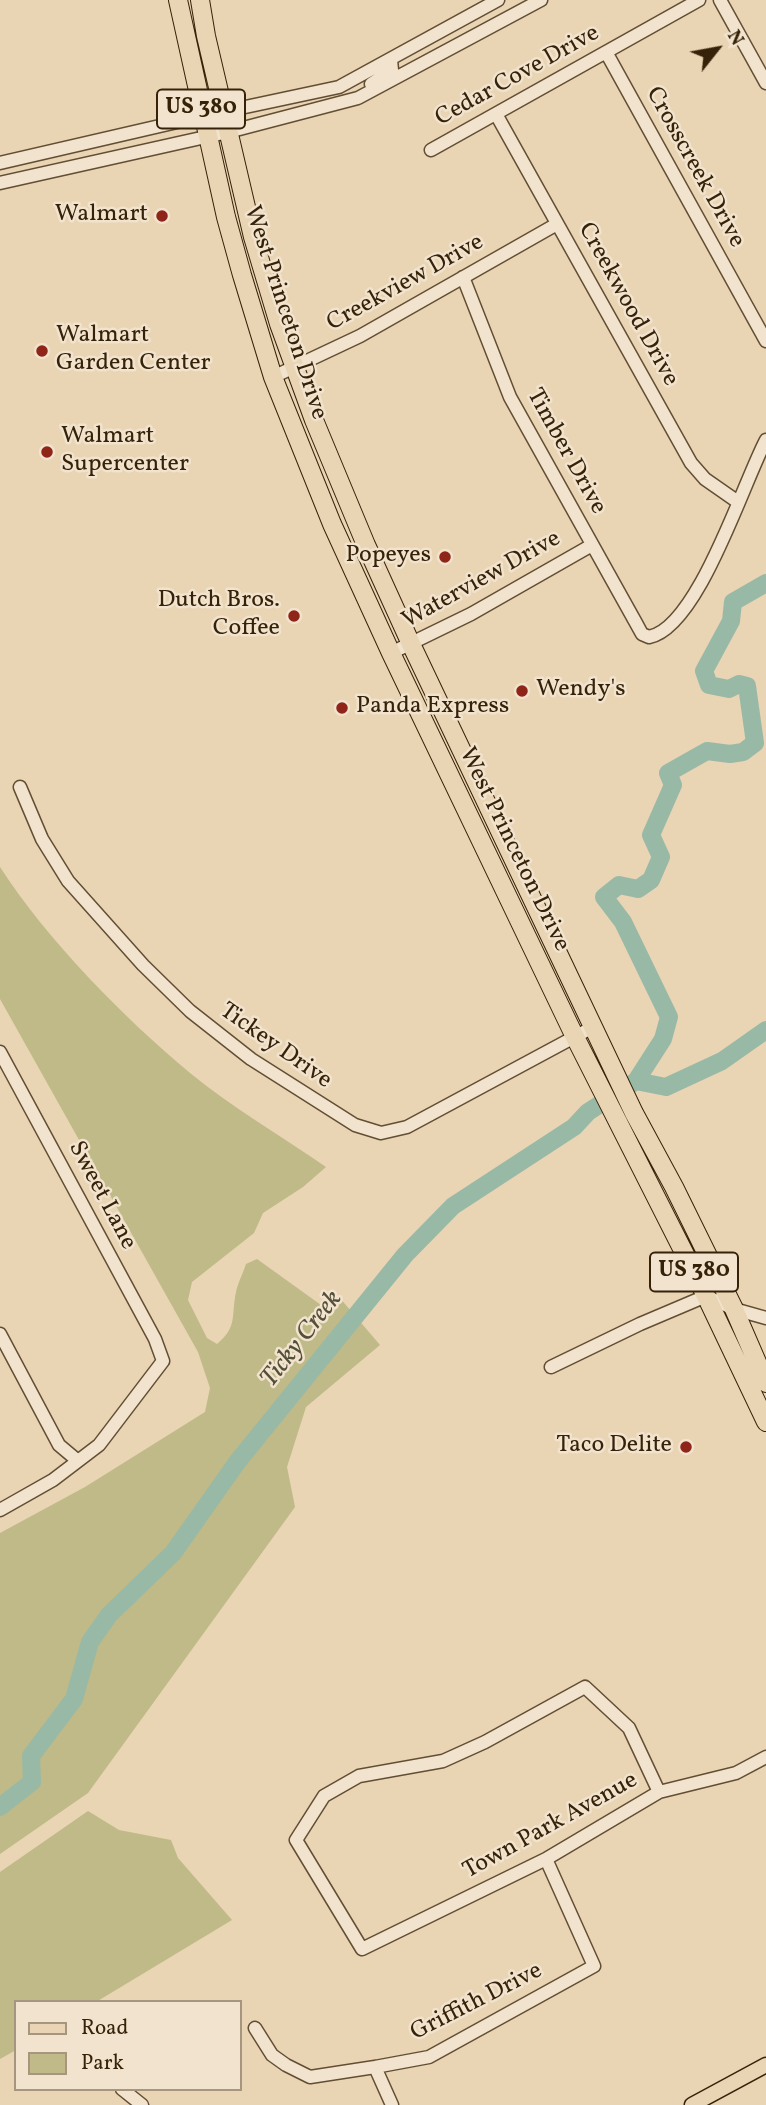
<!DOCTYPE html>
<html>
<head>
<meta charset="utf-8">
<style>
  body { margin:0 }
  #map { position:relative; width:766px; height:2105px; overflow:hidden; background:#e9d4b4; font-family:Vollkorn,serif }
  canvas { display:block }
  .legend { position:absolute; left:14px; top:2000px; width:228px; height:91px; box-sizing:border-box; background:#f1e3ce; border:2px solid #a6967f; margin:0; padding:9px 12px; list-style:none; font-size:21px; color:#362208 }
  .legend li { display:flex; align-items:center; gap:14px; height:35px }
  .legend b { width:35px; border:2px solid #a6967f }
  .north { position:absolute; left:682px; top:14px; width:70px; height:70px; -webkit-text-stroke:5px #f1e3ce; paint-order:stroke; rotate:59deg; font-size:19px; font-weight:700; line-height:28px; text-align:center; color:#362208 }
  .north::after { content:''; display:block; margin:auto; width:24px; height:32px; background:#362208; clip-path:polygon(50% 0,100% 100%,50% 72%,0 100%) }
</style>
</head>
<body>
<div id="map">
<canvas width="766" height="2105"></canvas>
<ul class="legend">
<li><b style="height:9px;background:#e9d4b4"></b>Road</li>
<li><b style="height:19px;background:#bfba87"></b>Park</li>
</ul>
<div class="north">N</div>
</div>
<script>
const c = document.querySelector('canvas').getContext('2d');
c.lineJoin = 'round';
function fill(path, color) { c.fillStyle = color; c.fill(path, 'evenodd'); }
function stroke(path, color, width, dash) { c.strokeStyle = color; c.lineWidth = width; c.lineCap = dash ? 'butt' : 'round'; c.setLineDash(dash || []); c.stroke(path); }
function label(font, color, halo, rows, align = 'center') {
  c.font = font + ' Vollkorn,serif'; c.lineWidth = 5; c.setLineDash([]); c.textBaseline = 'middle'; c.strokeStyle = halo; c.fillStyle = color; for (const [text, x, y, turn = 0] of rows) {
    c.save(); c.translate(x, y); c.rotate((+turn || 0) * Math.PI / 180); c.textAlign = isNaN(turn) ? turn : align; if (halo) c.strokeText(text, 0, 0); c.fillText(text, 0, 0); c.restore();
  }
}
fill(new Path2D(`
  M0,867C46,939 125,1019 190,1073C231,1107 283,1137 326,1167L303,1187L263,1213L254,1233L192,1282L188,1300L207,1338L217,1344C238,1327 231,1315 236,1292C238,1283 243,1273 246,1264L257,1259L321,1305L339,1297L380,1345L306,1407L287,1467L295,1507L88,1793L0,1854V1533L85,1487L205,1412L210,1388L198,1352L0,999Z
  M88,1811L119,1830L171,1840L178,1858L232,1920L96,2002H16V2050L0,2059V1872Z`), '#bfba87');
stroke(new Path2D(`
  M636,1081L666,1087L722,1061L766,1030
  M0,1807L32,1782L31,1756L74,1699L90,1642L109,1615L173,1553L238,1461L405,1255L453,1206L574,1127L588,1112L636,1081L663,1039L669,1017L623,922L604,897L619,885L638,889L651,880L661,857L651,835L673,785L668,773L707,751L730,754L743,752L755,743L747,686L739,684L729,689L709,685L704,671L731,621L733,602L766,583`), '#99b9a7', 18);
const minor = new Path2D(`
  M720,0L766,83
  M606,52L766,341
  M371,84L392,70L391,60
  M496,114L691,463L705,479L738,502
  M431,150L699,0
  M0,163L203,116L339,87L498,0
  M0,183L228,132L358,98L541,0
  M463,277L510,397L636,623L642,634L649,637C698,628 743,483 766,440
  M273,377L360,336L557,224
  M391,653L471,614L592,545
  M20,787L42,839L68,881L143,965L190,1011L251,1059L355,1125L381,1133L407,1127L593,1027
  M0,1052L155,1339L163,1361L99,1445L53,1480L0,1510
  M0,1334L59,1445L78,1461
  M551,1367L640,1324L706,1296L734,1309L766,1318
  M659,1792L629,1728L585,1687L485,1742L443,1761L359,1776L324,1796L296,1840L362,1949L546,1859L659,1792L736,1773L766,1757
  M255,2028L272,2055L286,2065L310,2077L375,2067L429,2057L594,1966L546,1859
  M375,2067L392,2105
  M122,2089L142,2105`);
const major = new Path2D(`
  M692,2105L766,2065`);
const highway = new Path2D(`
  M178,0L226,217L242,275L273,377L332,524L391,653L575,1037L706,1296L766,1422
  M200,0L206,36L253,237L279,324L314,420L366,545L411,644L634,1113L674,1187L734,1309L766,1383`);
stroke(minor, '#634e33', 15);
stroke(major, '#362208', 17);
stroke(highway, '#362208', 20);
stroke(minor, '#f1e3ce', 12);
stroke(major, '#e9d4b4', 14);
stroke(highway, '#e9d4b4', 18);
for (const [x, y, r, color] of [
  [162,216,7,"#8f2418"],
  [42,351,7,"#8f2418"],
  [47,452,7,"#8f2418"],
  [445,557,7,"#8f2418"],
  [294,616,7,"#8f2418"],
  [522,691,7,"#8f2418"],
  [342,708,7,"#8f2418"],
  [686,1447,7,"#8f2418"]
]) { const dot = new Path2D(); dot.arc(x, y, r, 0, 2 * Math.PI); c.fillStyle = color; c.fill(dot); stroke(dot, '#f1e3ce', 2.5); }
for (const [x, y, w] of [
  [201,109,88],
  [694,1272,88]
]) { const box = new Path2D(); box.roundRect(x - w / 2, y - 19.5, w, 39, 5); c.fillStyle = '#f1e3ce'; c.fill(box); stroke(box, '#362208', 2); }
label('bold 23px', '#362208', null, [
  ["US 380",201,109],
  ["US 380",694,1272]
]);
label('24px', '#362208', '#f1e3ce', [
  ["Cedar Cove Drive",518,77,-29],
  ["Crosscreek Drive",694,168,61],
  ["Creekview Drive",406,284,-29],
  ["Creekwood Drive",627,305,61],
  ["West Princeton Drive",284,313,72],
  ["Timber Drive",565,452,61],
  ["Waterview Drive",482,581,-29],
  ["West Princeton Drive",513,850,64],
  ["Tickey Drive",275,1047,35],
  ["Sweet Lane",101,1196,62],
  ["Town Park Avenue",551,1827,-29],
  ["Griffith Drive",477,2003,-27]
]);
label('24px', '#362208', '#f1e3ce', [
  ["Walmart",148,216],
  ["Walmart",56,337,"left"],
  ["Garden Center",56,365,"left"],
  ["Walmart",61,438,"left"],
  ["Supercenter",61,466,"left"],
  ["Popeyes",431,557],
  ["Dutch Bros.",280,602],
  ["Coffee",280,630],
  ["Wendy's",536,691,"left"],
  ["Panda Express",356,708,"left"],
  ["Taco Delite",672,1447]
], 'right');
label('italic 26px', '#544f38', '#f1e3ce', [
  ["Ticky Creek",303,1340,-52]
]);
</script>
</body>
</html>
